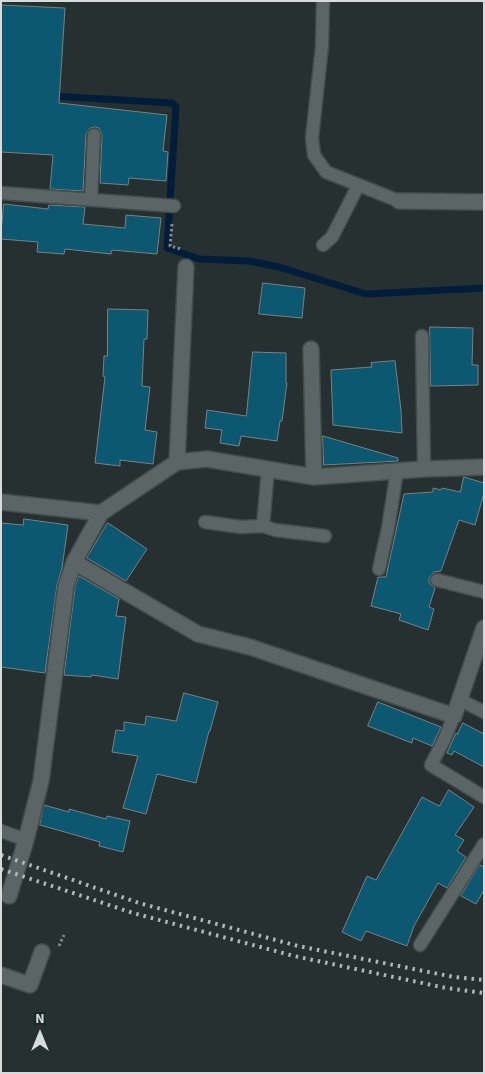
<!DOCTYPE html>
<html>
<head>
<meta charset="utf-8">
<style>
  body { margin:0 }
  #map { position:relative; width:485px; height:1074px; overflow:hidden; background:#273030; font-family:"Source Sans 3",sans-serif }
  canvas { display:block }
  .frame { position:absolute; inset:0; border:2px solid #d6dcdc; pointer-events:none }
  .north { position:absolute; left:15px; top:1009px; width:50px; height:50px; -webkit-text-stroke:4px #1e2627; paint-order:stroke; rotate:0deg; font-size:14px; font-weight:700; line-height:20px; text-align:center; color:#d6dcdc }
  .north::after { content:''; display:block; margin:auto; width:18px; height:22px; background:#d6dcdc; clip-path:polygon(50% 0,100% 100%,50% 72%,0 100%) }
</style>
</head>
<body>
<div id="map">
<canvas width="485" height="1074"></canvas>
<div class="frame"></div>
<div class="north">N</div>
</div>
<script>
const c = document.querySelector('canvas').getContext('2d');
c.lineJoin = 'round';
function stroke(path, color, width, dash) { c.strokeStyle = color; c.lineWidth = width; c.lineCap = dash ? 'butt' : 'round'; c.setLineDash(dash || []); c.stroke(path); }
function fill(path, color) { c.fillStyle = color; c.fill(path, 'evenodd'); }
stroke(new Path2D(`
  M51,96L172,103L176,107L167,248L199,259L249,261L279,267L366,294L484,288`), '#021d39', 7);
const building = new Path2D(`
  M1,5L65,8L59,103L167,115L163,151L168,152L166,181L129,178L128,185L100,183L102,135L99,128L95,127L90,128L86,134L83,191L50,189L53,155L1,152Z
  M4,204L48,209L49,205L85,207L83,224L125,228L126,215L161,218L157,254L112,250L111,254L65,249L64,254L37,252L38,242L1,239Z
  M263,283L305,288L302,318L259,314Z
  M108,309L148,310L147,339H144L142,386L150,387L145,430L157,432L153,464L120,460V466L95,463L105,377L103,376L104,356H107Z
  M430,327L473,328L472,365H478V385L431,386Z
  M253,352L286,353V383H287L282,421H280L277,441L241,436L239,446L220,443L222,430L205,428L207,410L246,416Z
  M395,361L401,410L402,433L333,425L331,370L372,367L371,363Z
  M323,436L398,458V461L324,465Z
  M464,477L484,483V493L475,525L459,520L441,571L434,572L429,578V583L435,588L429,607L434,609L428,630L399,620L401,614L371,606L378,577H386L404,494L433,492V488L441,490L442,488L460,492Z
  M24,519L68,525L62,568L57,585L45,673L1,667V523L23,525Z
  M108,523L147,549L126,581L87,558Z
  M79,576L119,599L116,616L126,617L118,679L92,675L91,677L64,675L75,588Z
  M184,693L218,702L210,731H209L196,783L157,774L146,814L123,808L138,756L112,752L116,730L124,731V722L145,725L146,716L176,721Z
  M378,702L441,727L432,746L413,738L412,743L368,726Z
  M463,723L484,734V767L454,751L452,755L447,753L456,733L457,734Z
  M449,790L474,807L455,835L464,840L457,851L466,857L447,888L438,883L414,926L407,946L366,931L361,941L342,932L367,876L376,880L422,797L439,806Z
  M44,805L69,812V809L106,819L107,816L130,821L123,852L99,846L100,842L40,825Z
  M480,865L484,867V890L476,904L461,896Z`);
fill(building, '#0b5870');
stroke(building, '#788185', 1);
const service = new Path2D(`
  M323,1L322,46L312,138L314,155L326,172L399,201
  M1,193L174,206
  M91,199L94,135
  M323,245L332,237L358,186
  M422,336L424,469
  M205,522L241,527L263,526L275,530L325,536
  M263,526L268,469
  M379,569L388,528L397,471
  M437,580L484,592
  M460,700L484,712
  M454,716L444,740L431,765L484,797
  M1,831L26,840
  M420,945L484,844`);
const minor = new Path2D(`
  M399,201L484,202
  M311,349L314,477
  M177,462L186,267
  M1,502L101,513L177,462L207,459L314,477L424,469L484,467
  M74,562L198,634L250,647L454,716L484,628
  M9,896L26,840L41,781L66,586L74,562L101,513
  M1,975L30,985L42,952`);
stroke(service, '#434b4b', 15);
stroke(minor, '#434b4b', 18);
stroke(new Path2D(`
  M172,224L170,246L181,249
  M59,946L64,935`), '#848b8b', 3, [2.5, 2.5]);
stroke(service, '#5b6565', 12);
stroke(minor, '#5b6565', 15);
stroke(new Path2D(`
  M1,855L139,903L298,946L454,977L484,980
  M1,869L133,913L294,956L446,988L484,993`), '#b0b7b7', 4, [2.5, 5]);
</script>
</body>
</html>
